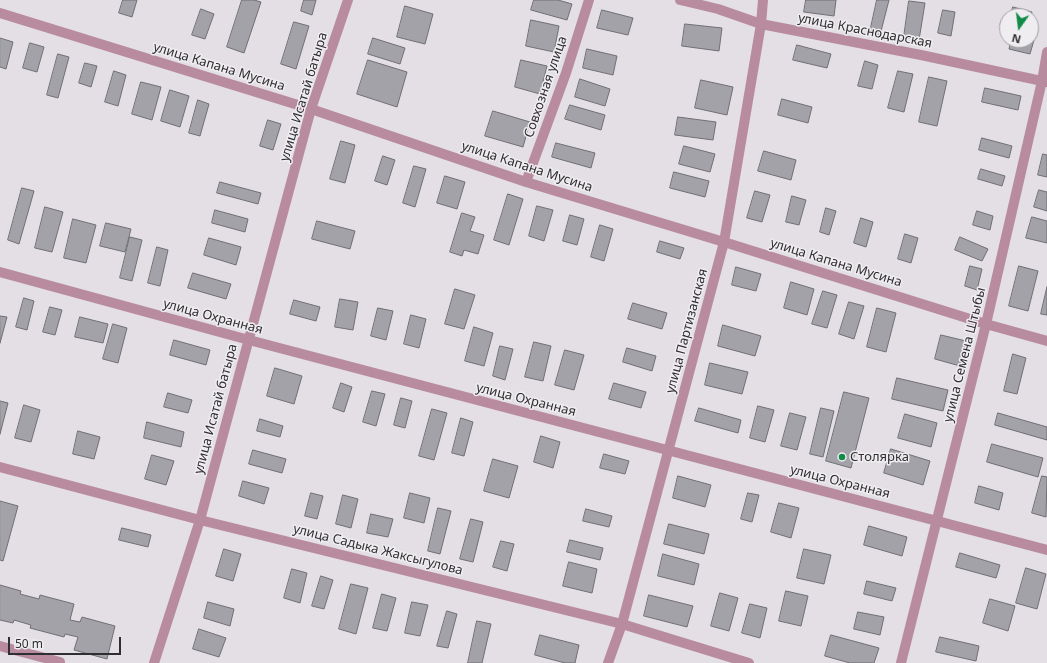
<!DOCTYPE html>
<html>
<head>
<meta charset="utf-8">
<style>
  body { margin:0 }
  #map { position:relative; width:1047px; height:663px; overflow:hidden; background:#e3dfe4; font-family:"Noto Sans",sans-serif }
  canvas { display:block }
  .north { position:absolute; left:999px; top:8px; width:40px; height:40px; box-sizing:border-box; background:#f0edf1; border:1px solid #a3a1a4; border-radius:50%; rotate:194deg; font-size:11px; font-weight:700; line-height:16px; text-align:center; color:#2f2e30 }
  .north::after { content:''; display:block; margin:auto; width:14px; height:18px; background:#118c48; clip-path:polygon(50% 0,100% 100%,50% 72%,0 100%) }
  .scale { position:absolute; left:8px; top:637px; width:113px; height:18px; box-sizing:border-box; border:2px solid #2f2e30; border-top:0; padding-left:5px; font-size:12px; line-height:14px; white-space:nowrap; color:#2f2e30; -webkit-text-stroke:3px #f0edf1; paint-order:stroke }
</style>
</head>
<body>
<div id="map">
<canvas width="1047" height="663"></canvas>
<div class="north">N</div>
<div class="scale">50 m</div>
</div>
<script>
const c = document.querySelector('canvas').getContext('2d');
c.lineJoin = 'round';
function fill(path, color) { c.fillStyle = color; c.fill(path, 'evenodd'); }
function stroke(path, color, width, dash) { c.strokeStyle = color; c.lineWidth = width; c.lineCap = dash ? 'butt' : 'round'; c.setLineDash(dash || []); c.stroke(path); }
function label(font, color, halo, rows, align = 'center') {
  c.font = font + ' "Noto Sans",sans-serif'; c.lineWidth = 3; c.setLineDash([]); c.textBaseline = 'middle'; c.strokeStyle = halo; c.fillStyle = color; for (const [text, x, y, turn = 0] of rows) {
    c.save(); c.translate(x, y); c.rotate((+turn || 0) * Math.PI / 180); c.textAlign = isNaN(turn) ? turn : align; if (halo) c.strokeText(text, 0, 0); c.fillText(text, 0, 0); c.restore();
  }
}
const building = new Path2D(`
  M123,0H137L132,17L119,13Z
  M242,0H254L261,2L244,53L227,47Z
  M304,0H316L312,15L301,11Z
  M534,0H558L572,4L567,20L531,10Z
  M806,0H836L834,16L804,12Z
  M877,0H889L880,35L870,32Z
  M909,1L925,3L919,40L904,37Z
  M405,6L433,14L425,44L397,37Z
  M1013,7L1032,12L1031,16H1011Z
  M201,9L214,14L205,39L192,35Z
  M602,10L633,18L628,35L597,28Z
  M943,10L955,12L951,36L938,33Z
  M531,20L559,26L554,52L526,46Z
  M294,22L309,26L296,69L281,64Z
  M685,24L722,28L719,51L682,46Z
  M0,38L13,42L6,69L0,67Z
  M373,38L405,48L400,64L368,54Z
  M1031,39L1034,40L1030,54L1009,49L1011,40H1031Z
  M30,43L44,47L37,72L23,68Z
  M797,45L831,54L827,68L793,60Z
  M587,49L617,56L613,75L583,68Z
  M58,54L69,57L58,98L47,95Z
  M368,60L407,72L397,107L357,94Z
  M521,60L547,66L540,94L515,87Z
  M865,61L878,65L872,89L858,86Z
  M85,63L97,66L91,87L79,83Z
  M114,71L126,75L118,106L105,102Z
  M898,71L913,74L904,112L888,108Z
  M929,77L947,81L937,126L919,122Z
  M580,79L610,89L605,106L575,97Z
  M701,80L733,87L727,115L695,108Z
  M141,82L161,87L152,120L132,114Z
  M985,88L1021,96L1018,110L982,102Z
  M170,90L189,96L180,127L161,121Z
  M782,99L812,107L808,123L778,115Z
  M198,100L209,104L200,136L189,133Z
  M570,105L605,115L601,130L565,119Z
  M493,111L530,122L523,147L485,136Z
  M678,117L716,122L713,140L675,135Z
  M268,120L281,124L273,150L260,146Z
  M982,138L1012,146L1009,158L979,150Z
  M341,141L355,145L345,183L330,179Z
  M556,143L595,153L591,168L552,157Z
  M684,146L715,154L710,172L679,164Z
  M764,151L796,160L791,180L758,171Z
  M1043,154L1047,155V177L1038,175Z
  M383,156L395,160L387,185L375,181Z
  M414,166L426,169L415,207L403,203Z
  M981,169L1005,176L1002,186L978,179Z
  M674,172L709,181L705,197L670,188Z
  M445,176L465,182L457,209L437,203Z
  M220,182L261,193L258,204L217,193Z
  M22,188L34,191L19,244L8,240Z
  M1039,190L1047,192V211L1034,207Z
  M755,191L770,195L762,222L747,218Z
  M508,194L523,199L509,245L494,240Z
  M792,196L806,200L799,225L786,222Z
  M537,206L553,210L544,241L529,236Z
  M45,207L63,212L52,252L35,248Z
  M826,208L836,211L829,235L820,232Z
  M215,210L248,219L245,232L212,223Z
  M977,211L993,216L990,230L973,225Z
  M462,213L475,217L470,231L484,235L478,254L464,250L462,256L450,252Z
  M570,215L584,219L577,245L563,241Z
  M1032,217L1047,221V243L1026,238Z
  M861,218L873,222L866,247L854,243Z
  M73,219L96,225L86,263L64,258Z
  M317,221L355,231L350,249L312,239Z
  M106,223L131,229L125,252L100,246Z
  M600,225L613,229L604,261L591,257Z
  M905,234L918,238L911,263L898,259Z
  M130,237L142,240L132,281L120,278Z
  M960,237L988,249L982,261L955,250Z
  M209,238L241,247L236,265L204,255Z
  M660,241L684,248L680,259L657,252Z
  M157,247L168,250L160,286L148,283Z
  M970,266L982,269L977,290L965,286Z
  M1019,266L1038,271L1028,311L1009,306Z
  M736,267L761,274L756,291L732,285Z
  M193,273L231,284L226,299L188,288Z
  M791,282L814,289L807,315L784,308Z
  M1047,287V315L1041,314Z
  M455,289L475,295L464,329L445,324Z
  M823,291L837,295L827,328L812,324Z
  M24,298L34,301L27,330L16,327Z
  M340,299L358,302L353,330L335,327Z
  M294,300L320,307L316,321L290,314Z
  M849,302L864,306L854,339L839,334Z
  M633,303L667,313L662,329L628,319Z
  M50,307L62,310L55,335L43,332Z
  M378,308L393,311L386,340L371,336Z
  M877,308L896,313L886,352L867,347Z
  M411,315L426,319L419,348L404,344Z
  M0,316L7,317L0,343Z
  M80,317L108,324L103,343L75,337Z
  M113,324L127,328L118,363L103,359Z
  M723,325L761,336L755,356L718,346Z
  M474,327L493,333L484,366L465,361Z
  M941,335L966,341L960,366L935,359Z
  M174,340L210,350L206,365L170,355Z
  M534,342L551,346L543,381L525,377Z
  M500,346L513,349L505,380L493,376Z
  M627,348L656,356L652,371L623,362Z
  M565,350L584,355L574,390L555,385Z
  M1013,354L1026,358L1017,394L1004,391Z
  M710,363L748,372L742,394L705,385Z
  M275,368L302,376L294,404L267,396Z
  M897,378L948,390L943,411L892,399Z
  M341,383L352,387L344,412L333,408Z
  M614,383L646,392L641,408L609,399Z
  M372,391L385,394L376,426L363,422Z
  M844,392L869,398L851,468L826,461Z
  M168,393L192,400L188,413L164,407Z
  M401,398L412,401L405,428L394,425Z
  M0,401L8,403L0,434Z
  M24,405L40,410L31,442L15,438Z
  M758,406L774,410L765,442L750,438Z
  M699,408L741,420L738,433L695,421Z
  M821,408L834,411L823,457L810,454Z
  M432,409L447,413L434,460L419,456Z
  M790,413L806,417L797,450L781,446Z
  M998,413L1047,427V440L995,425Z
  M905,414L937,423L931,447L898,438Z
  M461,418L473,422L464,456L452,453Z
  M260,419L283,426L280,437L257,431Z
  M147,422L184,432L181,447L144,438Z
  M78,431L100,437L94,459L73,454Z
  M541,436L560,442L553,468L534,462Z
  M992,444L1043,458L1038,477L987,462Z
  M891,449L930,461L923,485L884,473Z
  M253,450L286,459L282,473L249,464Z
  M604,454L629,461L625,474L600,468Z
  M152,455L174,461L166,485L145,479Z
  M493,459L518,466L509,498L484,491Z
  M678,476L711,485L705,507L673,498Z
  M1042,476L1047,477L1046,517L1032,513Z
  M243,481L269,488L264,504L239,496Z
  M979,486L1003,493L999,510L975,503Z
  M311,493L323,496L317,519L305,516Z
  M410,493L430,498L424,523L404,518Z
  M748,493L759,495L752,522L741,519Z
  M343,495L358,499L351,528L336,524Z
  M0,501L18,506L3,561L0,560Z
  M779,503L799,508L791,538L771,532Z
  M438,508L451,511L440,554L428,551Z
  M586,509L612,516L609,527L583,521Z
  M371,514L393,519L388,537L367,533Z
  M471,519L483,522L473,562L460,559Z
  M669,524L709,534L704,554L664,544Z
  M869,526L907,537L902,556L864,545Z
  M122,528L151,535L148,547L119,540Z
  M570,540L603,548L600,560L567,552Z
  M501,541L514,544L507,571L493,567Z
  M224,549L241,554L233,581L216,576Z
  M804,549L831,555L824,584L797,578Z
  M960,553L1000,565L996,578L956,567Z
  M663,554L699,564L694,585L658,576Z
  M569,562L597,569L592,593L563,586Z
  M1026,568L1046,574L1037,609L1016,603Z
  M292,569L307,573L300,603L284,598Z
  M321,576L333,580L324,609L312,606Z
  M867,581L896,588L892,601L864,594Z
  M351,584L368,588L356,634L339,629Z
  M0,585L21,591L20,594L39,599L40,595L74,604L70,620L80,622L82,617L115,626L107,659L74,650L78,637L65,634L64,637L30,628L31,625L14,620L13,623L0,620Z
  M786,591L808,596L801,626L779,621Z
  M720,593L738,598L729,631L711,626Z
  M382,594L396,598L387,631L373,628Z
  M649,595L693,606L687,627L644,616Z
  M990,599L1015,606L1008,631L983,623Z
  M208,602L234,609L230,626L204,618Z
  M412,602L428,605L420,636L405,633Z
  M750,604L767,608L760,638L742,633Z
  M447,611L457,614L448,648L437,646Z
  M858,612L884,617L880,635L854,629Z
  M477,621L491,624L482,663H468Z
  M199,629L226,638L219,657L193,649Z
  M540,635L579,645L575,663H565L535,655Z
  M831,635L879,648L874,663H850L825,656Z
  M940,637L979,646L976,661L936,652Z`);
fill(building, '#a2a2a8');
stroke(building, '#6f6f74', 1);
stroke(new Path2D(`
  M680,0L718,9L761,24L921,55L1047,82
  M0,13L311,109L526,182L724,242L986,324L1047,341
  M526,182L566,73L589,0
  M0,272L249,340L1047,550
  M0,467L200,520L622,624L749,663
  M0,646L60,662L59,663
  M154,663L200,520L311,109L348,0
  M608,663L622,624L724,242L761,24L763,0
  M901,663L986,324L1042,81L1047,52`), '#b88c9e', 10);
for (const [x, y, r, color] of [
  [842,457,4,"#118c48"]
]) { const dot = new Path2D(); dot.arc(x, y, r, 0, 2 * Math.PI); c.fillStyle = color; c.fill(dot); stroke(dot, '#f0edf1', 1.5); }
label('13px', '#2f2e30', '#f0edf1', [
  ["улица Краснодарская",865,31,11],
  ["улица Капана Мусина",219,67,17],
  ["Совхозная улица",546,87,-71],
  ["улица Исатай батыра",304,97,-73],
  ["улица Капана Мусина",527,167,18],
  ["улица Капана Мусина",836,263,17],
  ["улица Охранная",213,317,15],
  ["улица Партизанская",687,331,-75],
  ["улица Семена Штыбы",965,355,-76],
  ["улица Охранная",526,400,14],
  ["улица Исатай батыра",216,409,-75],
  ["улица Охранная",840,482,14],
  ["улица Садыка Жаксыгулова",378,550,14]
]);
label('13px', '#2f2e30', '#f0edf1', [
  ["Столярка",850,457]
], 'left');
</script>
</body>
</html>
